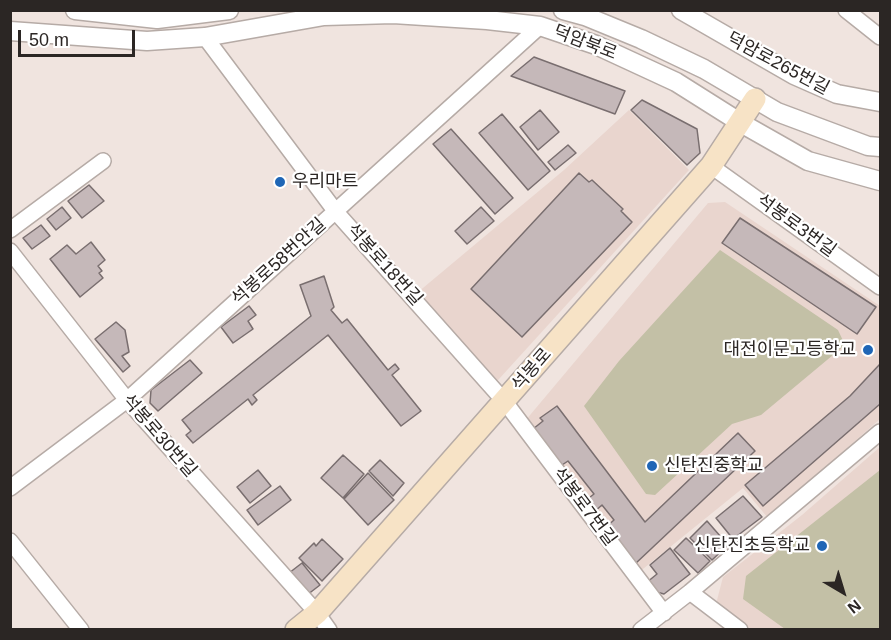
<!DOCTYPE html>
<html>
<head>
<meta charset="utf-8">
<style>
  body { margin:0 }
  #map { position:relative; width:891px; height:640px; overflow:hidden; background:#f0e4df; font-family:Arial,sans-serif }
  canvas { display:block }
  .frame { position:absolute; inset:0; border:12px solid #2b2624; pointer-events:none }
  .north { position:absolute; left:813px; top:562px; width:60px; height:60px; -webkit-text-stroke:4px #fff; paint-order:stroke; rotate:142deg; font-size:16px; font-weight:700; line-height:24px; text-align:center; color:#2b2624 }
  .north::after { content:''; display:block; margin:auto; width:21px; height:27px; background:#2b2624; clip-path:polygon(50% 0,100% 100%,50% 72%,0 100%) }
  .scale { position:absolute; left:18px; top:30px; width:117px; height:27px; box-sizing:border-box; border:3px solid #2b2624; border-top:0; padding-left:8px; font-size:18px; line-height:21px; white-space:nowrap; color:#2b2624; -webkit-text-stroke:4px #fff; paint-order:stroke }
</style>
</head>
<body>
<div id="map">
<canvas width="891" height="640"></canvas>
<div class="frame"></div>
<div class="north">N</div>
<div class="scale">50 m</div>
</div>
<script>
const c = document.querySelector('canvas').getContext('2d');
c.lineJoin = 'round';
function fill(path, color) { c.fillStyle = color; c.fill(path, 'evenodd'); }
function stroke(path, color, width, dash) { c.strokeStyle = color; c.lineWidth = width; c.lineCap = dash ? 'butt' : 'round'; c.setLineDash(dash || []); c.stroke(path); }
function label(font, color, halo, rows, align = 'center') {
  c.font = font + ' Arial,"Noto Sans KR",sans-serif'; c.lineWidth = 4.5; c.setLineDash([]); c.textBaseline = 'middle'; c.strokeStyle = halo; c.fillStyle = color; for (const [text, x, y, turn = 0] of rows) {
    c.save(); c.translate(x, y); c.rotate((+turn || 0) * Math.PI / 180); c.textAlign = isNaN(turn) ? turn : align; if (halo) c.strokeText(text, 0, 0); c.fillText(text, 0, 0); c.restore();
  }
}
fill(new Path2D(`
  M629,110L689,170L489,390L411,298L564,170Z
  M725,202L880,306V419L768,518L743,488L638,573L520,427L708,203Z
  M880,447V629H751L716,604L723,577L802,515Z`), '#e9d5ce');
fill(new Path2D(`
  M720,250L838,330L845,345L761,415L732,424L655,495L646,494L584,406L619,361Z
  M880,470V629H785L743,599L746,576Z`), '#c3c0a6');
const building = new Path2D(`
  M534,57L625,91L615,114L511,76Z
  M642,100L697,129L700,153L687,165L631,110Z
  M540,110L559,132L538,150L520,127Z
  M502,114L550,171L528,190L479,133Z
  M451,129L513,198L495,214L433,144Z
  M568,145L576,153L555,170L548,162Z
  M579,173L589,182L592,180L623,209L621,211L632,222L522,337L471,289Z
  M89,185L104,201L82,218L68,201Z
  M62,207L71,218L56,230L47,219Z
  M481,207L494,221L467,244L455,231Z
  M740,218L876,307L857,334L722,243Z
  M41,225L50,236L32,249L23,238Z
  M91,242L105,260L98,266L102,271L99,273L103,278L80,297L50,259L67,245L76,254Z
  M324,276L334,307L331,310L342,323L347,319L388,370L395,364L399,369L392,375L421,411L401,426L328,335L253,395L257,400L252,405L248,399L193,443L186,435L191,431L182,420L311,316L300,285Z
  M249,306L256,315L248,321L253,329L233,343L221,327Z
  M116,322L125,330L129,352L122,356L130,366L123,372L95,339Z
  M190,360L202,373L158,411L150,403L151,390Z
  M880,364V404L763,506L745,485L850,396Z
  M557,406L645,522L738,433L755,451L635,564L606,527L614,520L602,505L594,512L585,501L594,494L568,461L562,465L533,429L543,421L540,418Z
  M343,455L364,474L343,498L321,478Z
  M380,460L404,483L393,496L369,471Z
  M258,470L271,486L250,503L237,487Z
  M368,473L394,500L368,525L344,499Z
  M280,486L291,500L258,525L247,510Z
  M743,496L762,517L733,539L716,518Z
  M707,521L728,545L712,560L690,538Z
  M686,538L710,561L698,573L674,550Z
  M322,539L343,559L322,581L299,558L314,543L316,546Z
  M670,548L690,574L664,594L653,591L646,583L657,574L650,565Z
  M302,563L320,585L307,595L289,573Z`);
fill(building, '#c5b8b9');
stroke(building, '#796e6f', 1.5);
const minor = new Path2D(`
  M846,10L880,37
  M205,37L336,212L505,402L664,613
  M711,166L880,287
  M10,230L103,161
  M10,251L127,400L317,613L329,630
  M10,488L127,400L540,26
  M10,541L81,630
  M690,592L740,630
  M641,630L690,592L880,432`);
const tertiary = new Path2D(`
  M75,10L157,19L229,10
  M563,10L585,16L641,39L704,69L777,112L868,146L880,147
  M681,10L794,75L837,94L880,102
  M10,31L147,41L205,37L324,16L393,14L487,20L540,26L596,45L676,82L741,123L808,161L880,181`);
const secondary = new Path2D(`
  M296,630L317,613L711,166L755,99`);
stroke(minor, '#b6aba6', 18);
stroke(tertiary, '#b6aba6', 21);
stroke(secondary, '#b6aba6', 24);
stroke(minor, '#fff', 15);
stroke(tertiary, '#fff', 18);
stroke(secondary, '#f7e3c6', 21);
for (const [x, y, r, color] of [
  [280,182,6,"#1f66b6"],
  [868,350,6,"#1f66b6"],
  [652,466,6,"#1f66b6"],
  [822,546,6,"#1f66b6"]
]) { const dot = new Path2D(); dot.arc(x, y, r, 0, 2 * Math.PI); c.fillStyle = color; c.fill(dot); stroke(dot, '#fff', 2); }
label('18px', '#2b2624', '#fff', [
  ["덕암북로",585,43,21],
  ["덕암로265번길",778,64,28],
  ["석봉로3번길",796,226,36],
  ["석봉로58번안길",279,262,-42],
  ["석봉로18번길",384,265,48],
  ["석봉로",532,370,-49],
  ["석봉로30번길",159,436,49],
  ["석봉로7번길",584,507,53]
]);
label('18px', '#2b2624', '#fff', [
  ["우리마트",292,182],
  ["대전이문고등학교",856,350,"right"],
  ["신탄진중학교",664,466],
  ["신탄진초등학교",810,546,"right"]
], 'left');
</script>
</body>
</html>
